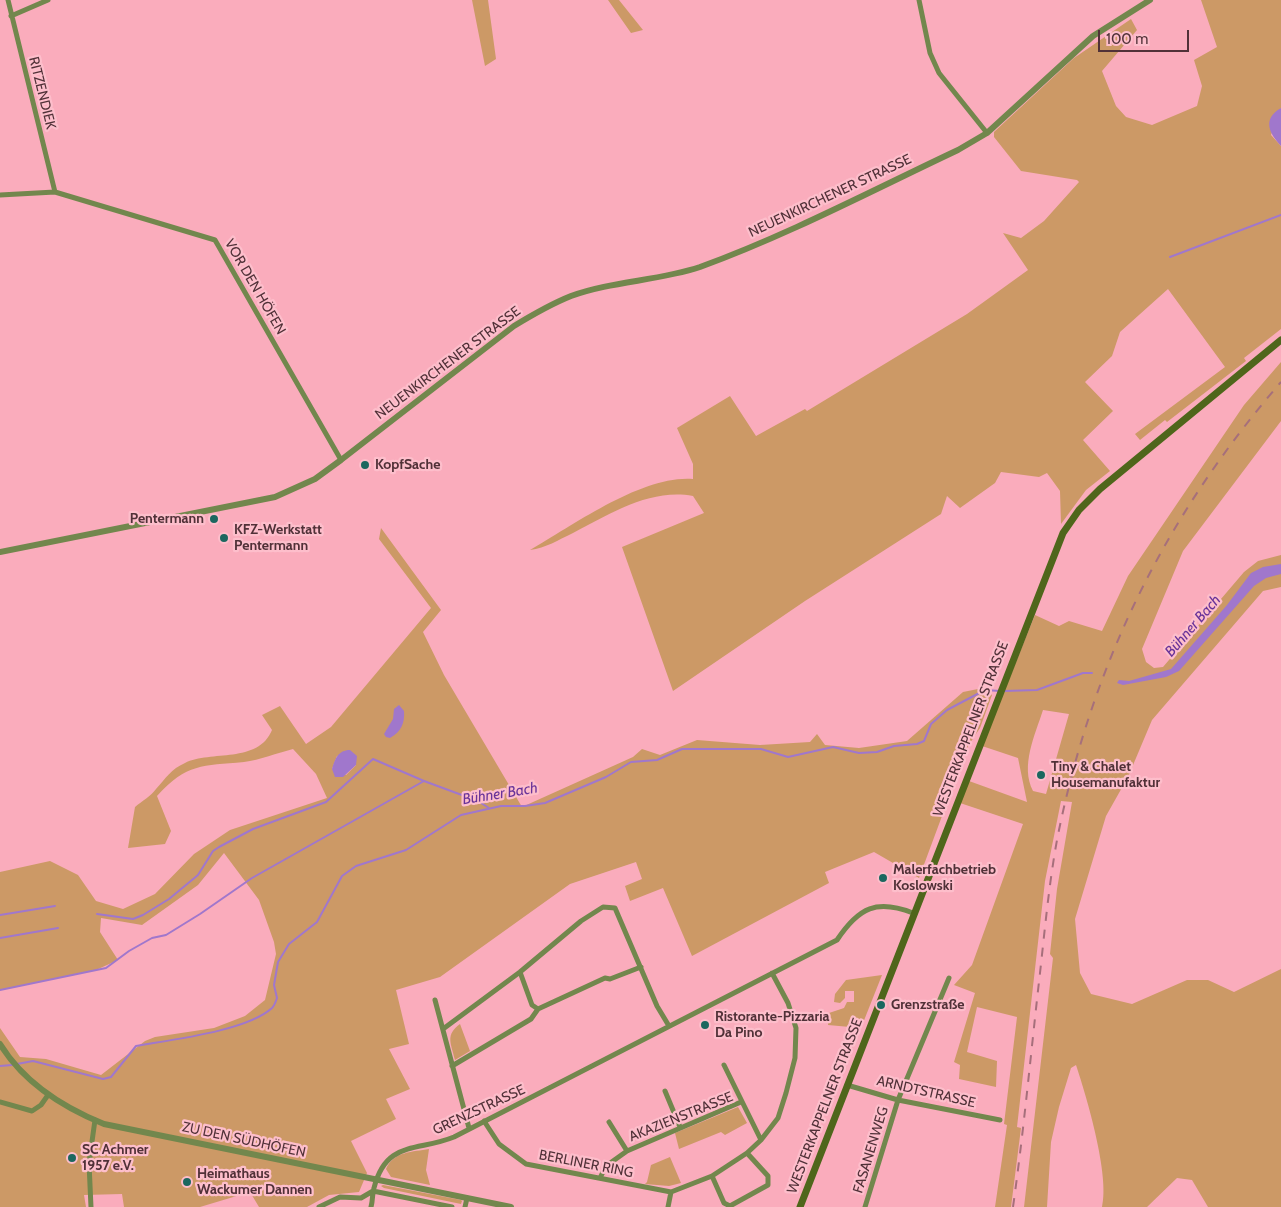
<!DOCTYPE html>
<html>
<head>
<meta charset="utf-8">
<style>
  body { margin:0 }
  #map { position:relative; width:1281px; height:1207px; overflow:hidden; background:#faacbc; font-family:Cabin,sans-serif }
  canvas { display:block }
  .scale { position:absolute; left:1098px; top:30px; width:91px; height:22px; box-sizing:border-box; border:2px solid #513138; border-top:0; padding-left:6px; font-size:15px; line-height:18px; white-space:nowrap; color:#513138; -webkit-text-stroke:4px #fdbecb; paint-order:stroke }
</style>
</head>
<body>
<div id="map">
<canvas width="1281" height="1207"></canvas>
<div class="scale">100 m</div>
</div>
<script>
const c = document.querySelector('canvas').getContext('2d');
c.lineJoin = 'round';
function fill(path, color) { c.fillStyle = color; c.fill(path, 'evenodd'); }
function stroke(path, color, width, dash) { c.strokeStyle = color; c.lineWidth = width; c.lineCap = dash ? 'butt' : 'round'; c.setLineDash(dash || []); c.stroke(path); }
function label(font, color, halo, rows, align = 'center') {
  c.font = font + ' Cabin,sans-serif'; c.lineWidth = 4.5; c.setLineDash([]); c.textBaseline = 'middle'; c.strokeStyle = halo; c.fillStyle = color; for (const [text, x, y, turn = 0] of rows) {
    c.save(); c.translate(x, y); c.rotate((+turn || 0) * Math.PI / 180); c.textAlign = isNaN(turn) ? turn : align; if (halo) c.strokeText(text, 0, 0); c.fillText(text, 0, 0); c.restore();
  }
}
fill(new Path2D(`
  M472,0H488L496,59L485,66Z
  M608,0H619L643,30L631,33Z
  M1201,0H1281V108L1271,135L1281,146V329L1244,358L1246,361L1167,422L1165,420L1140,440L1135,434L1225,367L1168,289L1120,332L1112,356L1085,382L1113,411L1083,440L1110,471L1086,490L1061,524L1060,491L1047,473L1039,477L1001,472L995,483L960,508L947,496L941,514L805,601L673,691L622,547L704,513L693,496C650,488 610,514 573,533C558,540 546,548 530,550C574,525 642,475 693,479V464L677,428L730,396L756,436L805,409L807,411L967,314L1028,270L1003,233L1021,238L1044,221L1079,182L1077,180L1021,171L994,137V132L1074,58L1131,19L1137,30L1102,71L1116,106L1126,117L1152,125L1197,106L1202,86L1194,60L1217,47Z
  M1281,362V421L1183,551L1142,649L1146,662L1154,668L1163,667L1244,572L1258,561L1281,555V587L1263,591L1152,720L1128,777L1106,816L1075,919L1080,973L1091,994L1132,1004L1187,980H1208L1234,992L1281,969V1207H1208L1192,1180L1177,1178L1147,1207H1102C1110,1176 1087,1098 1076,1065L1071,1068L1059,1107L1051,1142L1047,1207H1024L1053,958L1050,954L1057,889L1072,802L1061,801L1045,881L1017,1127L1021,1128L1011,1207H995L1007,1125L1004,1124L1017,1017L977,1007L967,1052L997,1061L996,1087L959,1079L960,1065L954,1062L975,993L954,985L972,965L1023,824L960,803L969,781L1027,802L1018,758L982,746L1035,615L1059,626L1069,621L1102,631L1128,576L1244,405ZM1043,710L1069,714L1046,794L1033,791C1020,766 1035,735 1043,710Z
  M381,528L441,610L423,632L444,675L522,807L633,757L642,749L660,755L697,740L760,745L810,742L817,734L825,745L859,748L907,741L963,692L983,688L992,695L980,728L968,746L919,878L874,852L825,872L829,883L692,956L663,888L630,901L625,886L642,879L636,862L570,884L440,977L396,990L409,1044L389,1049L410,1089L386,1099L396,1119L351,1141L367,1173L359,1192L329,1195L307,1207H259L250,1192L200,1207H124L122,1194L84,1195L86,1207H0V1028L20,1057L46,1059L101,1075L145,1041L155,1037L214,1028L245,1016L265,1000L276,954L274,942L259,900L224,853L198,885L142,925L101,918L100,932L118,960L96,970L0,990V872L50,861L78,875L96,901L123,909L155,894L194,854L230,830L327,798L316,774L293,749C277,753 260,760 244,762C202,766 187,763 157,796L171,831L165,844L128,848L135,807C142,801 151,796 156,789C166,778 171,769 185,763C211,750 258,764 272,730L262,715L280,706L306,744L331,727L431,608L379,539ZM353,753L356,765L346,775L332,769L337,756Z
  M882,975L861,1028L828,1025L829,1013L844,1008L847,1002H854V991H845V998L840,1003L834,1002L835,994L846,980Z
  M460,1024L470,1051L455,1060C451,1043 445,1035 460,1024Z
  M738,1107L747,1123L725,1135L721,1132L679,1149L675,1133Z
  M429,1149L426,1170L430,1185L391,1177L386,1169C394,1151 413,1152 429,1149Z
  M670,1157L681,1183L669,1186L645,1184L647,1182L651,1165Z
  M383,1185L461,1200L462,1201L461,1204L384,1188L381,1186Z`), '#c96');
fill(new Path2D(`
  M1281,108V146C1269,133 1262,119 1281,108Z
  M1281,564V574L1266,578L1254,586L1179,671L1166,677L1123,685L1117,683L1119,680L1129,681L1171,669L1227,605L1251,573L1263,567Z
  M399,705L404,711C405,723 401,732 390,738L386,737L384,734L393,719L394,709Z
  M350,750L357,756L356,765L343,777H335L332,769C335,759 338,750 350,750Z`), '#a077cc');
stroke(new Path2D(`
  M1170,257L1281,215
  M1004,691L1037,690L1083,673H1092
  M97,914L133,919L143,915L169,899L198,875L213,851L219,847L253,829L326,802L373,759L424,781
  M0,915L55,906
  M0,938L58,928
  M0,990L106,968L129,951L152,938L166,935L200,914L252,878L424,781L478,801L489,808
  M17,1064L33,1061L103,1079L111,1077L136,1046C170,1040 247,1031 272,1008C274,1006 276,1001 277,998L274,985L278,962L289,944L317,922L342,876L356,866L406,850L461,815L501,806H525L545,803L606,777L631,762L657,760L682,749H761L788,757L833,747L859,753L877,752L894,746L917,744L924,741L931,724L947,710L985,690L1000,691
  M0,1066L12,1065`), '#a077cc', 2);
stroke(new Path2D(`
  M8,0L55,192
  M919,0L930,53L939,73L987,133
  M11,16L48,0
  M0,195L55,192L215,240L341,460
  M520,972L532,1005L538,1009
  M435,1000L469,1128
  M443,1029L520,972L581,921L603,907L615,908L657,1006L669,1026
  M724,1065L761,1140
  M452,1066L531,1019L538,1009L605,978L610,979L641,967
  M847,1085L898,1100L1000,1120
  M665,1091L680,1127
  M0,1102L32,1111L41,1105L48,1095
  M484,1121L499,1144L526,1164L671,1192L712,1176L747,1153L761,1140L778,1118L786,1093L795,1058L796,1028L788,1003L772,973
  M609,1122L627,1151
  M712,1176L724,1203L730,1206L768,1185V1176L747,1153
  M600,1178L606,1166L627,1151L741,1102
  M373,1191L452,1207
  M91,1207L89,1163L95,1120
  M319,1207L340,1197L361,1198L373,1191
  M371,1207C373,1200 372,1194 374,1188C386,1140 417,1152 454,1137L837,940C859,907 877,899 913,913
  M465,1207L467,1198
  M668,1207L671,1192
  M865,1207L898,1100L949,978`), '#72874d', 5);
stroke(new Path2D(`
  M0,552L275,497L315,479L341,460L514,326C532,315 551,304 571,296C612,281 658,281 700,267C788,235 873,190 958,150L987,133L1093,36L1150,0
  M0,1044C24,1083 62,1107 104,1124L511,1207`), '#72874d', 6);
stroke(new Path2D(`
  M800,1207L1063,533L1079,510L1100,489L1281,340`), '#4f661b', 7);
stroke(new Path2D(`
  M1013,1207C1024,1129 1031,1051 1040,973C1045,928 1049,884 1057,840C1091,666 1165,516 1281,382`), '#a66f7b', 2, [9, 9]);
for (const [x, y, r, color] of [
  [365,465,5,"#1c675f"],
  [214,519,5,"#1c675f"],
  [224,538,5,"#1c675f"],
  [1041,775,5,"#1c675f"],
  [883,878,5,"#1c675f"],
  [881,1005,5,"#1c675f"],
  [705,1025,5,"#1c675f"],
  [72,1158,5,"#1c675f"],
  [187,1182,5,"#1c675f"]
]) { const dot = new Path2D(); dot.arc(x, y, r, 0, 2 * Math.PI); c.fillStyle = color; c.fill(dot); stroke(dot, '#fdbecb', 2); }
label('14px', '#513138', '#fdbecb', [
  ["RITZENDIEK",42,93,76],
  ["NEUENKIRCHENER STRASSE",830,196,-25],
  ["VOR DEN HÖFEN",255,287,60],
  ["NEUENKIRCHENER STRASSE",448,363,-37],
  ["WESTERKAPPELNER STRASSE",971,729,-69],
  ["ARNDTSTRASSE",926,1092,13],
  ["WESTERKAPPELNER STRASSE",825,1106,-69],
  ["GRENZSTRASSE",479,1110,-25],
  ["AKAZIENSTRASSE",681,1117,-22],
  ["ZU DEN SÜDHÖFEN",244,1140,12],
  ["FASANENWEG",871,1150,-73],
  ["BERLINER RING",586,1164,11]
]);
label('bold 14px', '#513138', '#fdbecb', [
  ["KopfSache",375,465],
  ["Pentermann",204,519,"right"],
  ["KFZ-Werkstatt",234,530],
  ["Pentermann",234,546],
  ["Tiny & Chalet",1051,767],
  ["Housemanufaktur",1051,783],
  ["Malerfachbetrieb",893,870],
  ["Koslowski",893,886],
  ["Grenzstraße",891,1005],
  ["Ristorante-Pizzaria",715,1017],
  ["Da Pino",715,1033],
  ["SC Achmer",82,1150],
  ["1957 e.V.",82,1166],
  ["Heimathaus",197,1174],
  ["Wackumer Dannen",197,1190]
], 'left');
label('italic 15px', '#693399', '#fdbecb', [
  ["Bühner Bach",1193,626,-49],
  ["Bühner Bach",500,794,-9]
]);
</script>
</body>
</html>
